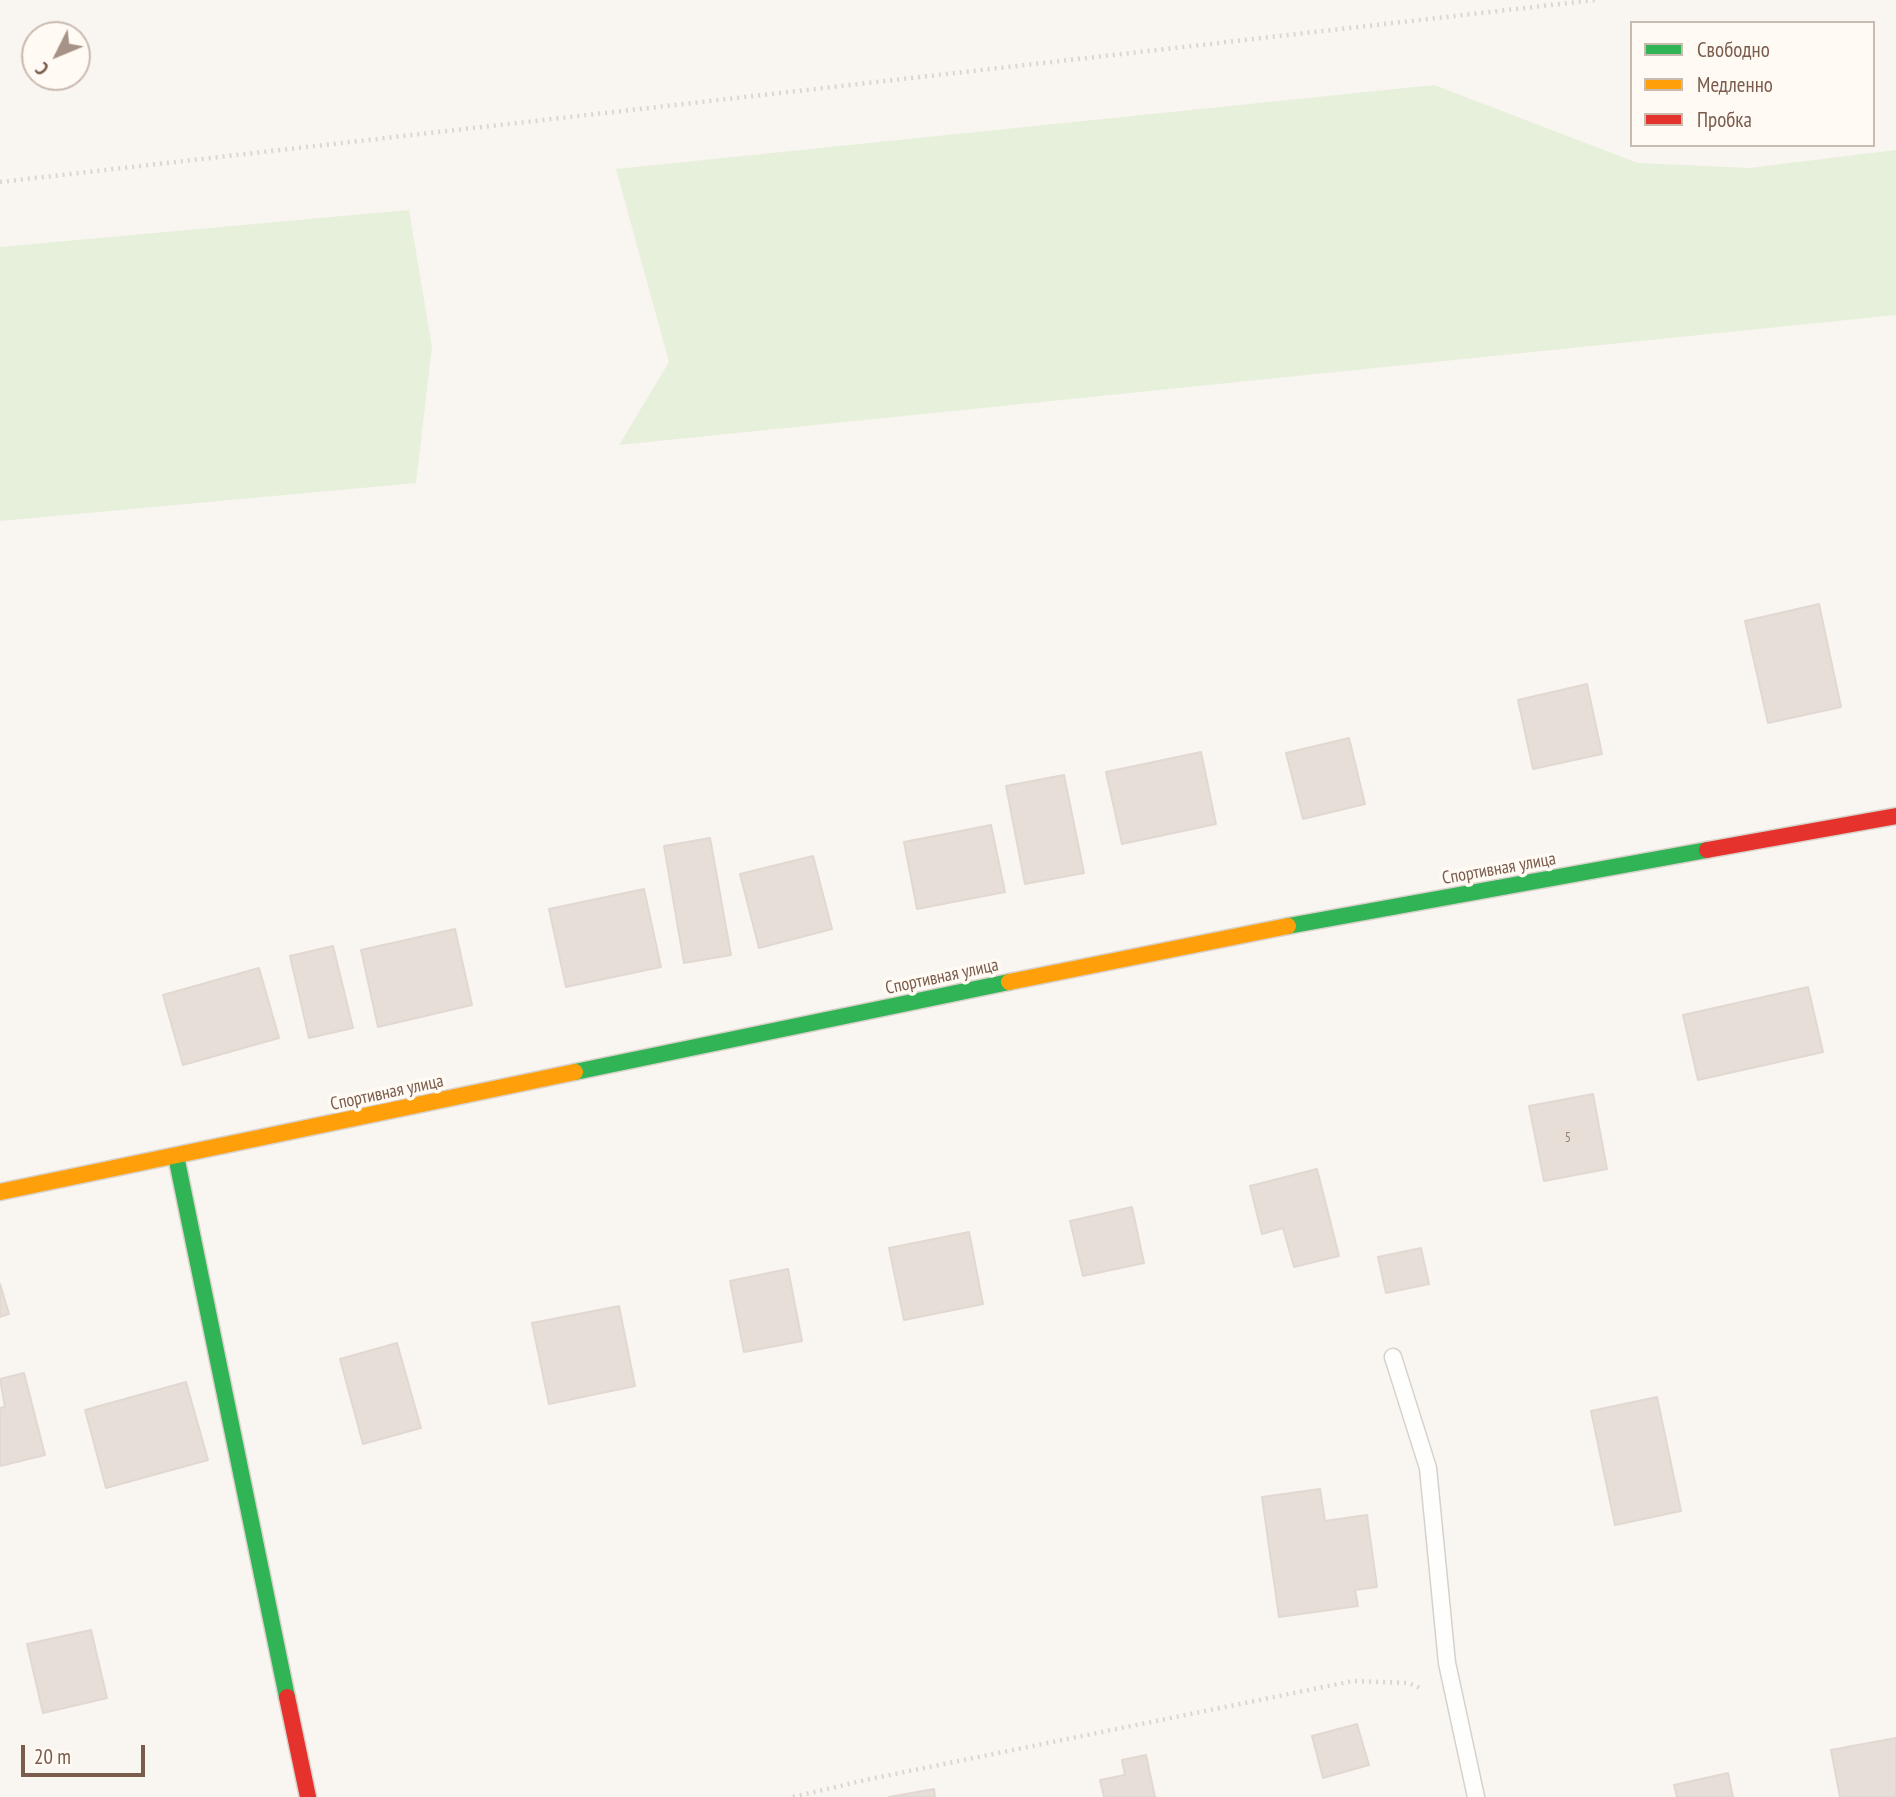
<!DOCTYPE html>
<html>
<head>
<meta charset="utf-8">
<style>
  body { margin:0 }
  #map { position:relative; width:1896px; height:1797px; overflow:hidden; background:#f9f5f0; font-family:"PT Sans Narrow",sans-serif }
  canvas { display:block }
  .legend { position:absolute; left:1630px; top:21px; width:245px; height:126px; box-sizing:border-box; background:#fffaf3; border:2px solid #cabbb1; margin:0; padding:9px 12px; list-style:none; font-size:21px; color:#7a5c4d }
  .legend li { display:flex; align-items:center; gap:14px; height:35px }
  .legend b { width:35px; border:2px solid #cabbb1 }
  .north { position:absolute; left:21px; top:21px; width:70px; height:70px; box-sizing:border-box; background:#fffaf3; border:2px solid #cabbb1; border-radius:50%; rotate:227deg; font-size:19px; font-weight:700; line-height:28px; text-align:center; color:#7a5c4d }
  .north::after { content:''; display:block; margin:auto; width:24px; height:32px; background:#a69286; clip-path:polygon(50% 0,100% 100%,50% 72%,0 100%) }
  .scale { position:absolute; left:21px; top:1745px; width:124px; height:32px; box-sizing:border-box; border:4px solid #7a5c4d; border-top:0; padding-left:9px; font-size:21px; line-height:24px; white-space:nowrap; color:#7a5c4d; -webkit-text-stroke:5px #fffaf3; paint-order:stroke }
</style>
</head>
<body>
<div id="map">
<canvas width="1896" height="1797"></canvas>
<ul class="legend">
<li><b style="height:9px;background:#30b455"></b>Свободно</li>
<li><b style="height:9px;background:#ff9f0a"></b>Медленно</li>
<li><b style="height:9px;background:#e5322d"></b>Пробка</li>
</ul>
<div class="north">С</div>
<div class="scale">20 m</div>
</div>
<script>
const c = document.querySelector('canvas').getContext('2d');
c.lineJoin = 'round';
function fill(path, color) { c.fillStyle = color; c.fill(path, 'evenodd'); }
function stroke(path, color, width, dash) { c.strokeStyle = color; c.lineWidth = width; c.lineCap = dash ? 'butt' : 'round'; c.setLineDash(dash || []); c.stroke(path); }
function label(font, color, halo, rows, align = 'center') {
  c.font = font + ' "PT Sans Narrow",sans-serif'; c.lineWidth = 7; c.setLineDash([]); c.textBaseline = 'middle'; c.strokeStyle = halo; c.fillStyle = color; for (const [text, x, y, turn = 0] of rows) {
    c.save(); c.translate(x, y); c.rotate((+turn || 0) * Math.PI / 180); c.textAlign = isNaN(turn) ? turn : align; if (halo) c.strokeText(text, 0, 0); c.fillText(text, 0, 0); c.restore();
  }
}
fill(new Path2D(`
  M1434,85L1638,163L1749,168L1896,150V315L619,445L669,362L616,169Z
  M409,210L432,347L416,483L0,521V247Z`), '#e7f0db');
const building = new Path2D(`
  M1819,604L1841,707L1768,723L1745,621Z
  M1587,684L1602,754L1533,769L1518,700Z
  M1349,738L1365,804L1303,819L1286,753Z
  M1201,752L1216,824L1122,844L1106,772Z
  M1064,775L1084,873L1025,884L1006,786Z
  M991,825L1005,892L917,909L904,842Z
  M710,838L731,955L684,963L664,846Z
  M813,856L832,929L759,948L740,874Z
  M644,889L661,967L566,987L549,909Z
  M455,929L472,1005L378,1027L361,950Z
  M333,946L353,1028L309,1038L290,956Z
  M259,968L279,1038L183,1065L163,995Z
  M1808,987L1823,1052L1698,1080L1683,1015Z
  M1593,1094L1607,1169L1544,1181L1529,1106Z
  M1317,1169L1339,1256L1294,1267L1283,1228L1262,1234L1250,1186Z
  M1132,1207L1144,1263L1083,1276L1070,1221Z
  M969,1232L983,1304L904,1320L889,1248Z
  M1421,1248L1429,1284L1386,1293L1378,1257Z
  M788,1269L802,1341L744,1352L730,1281Z
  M0,1284L9,1314L0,1317Z
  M619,1306L635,1386L549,1404L532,1323Z
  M397,1343L421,1428L363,1444L340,1359Z
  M24,1373L45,1455L0,1466V1408L5,1407L0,1379Z
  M186,1382L208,1460L106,1488L85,1410Z
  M1657,1397L1681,1511L1615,1525L1591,1411Z
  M1320,1489L1325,1521L1367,1515L1377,1587L1355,1590L1358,1606L1279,1617L1262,1497Z
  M91,1630L107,1698L43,1713L27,1644Z
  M1357,1724L1369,1765L1323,1778L1312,1736Z
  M1896,1738V1797H1840L1831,1750Z
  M1146,1755L1155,1797H1104L1100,1780L1125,1775L1122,1760Z
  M1728,1773L1733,1797H1677L1674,1785Z
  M934,1789L935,1797H889Z`);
fill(building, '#e6ded7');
stroke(building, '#e2d8d2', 2);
const lane = new Path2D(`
  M1393,1357L1428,1468L1447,1663L1476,1797`);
const fast = new Path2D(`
  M1288,926L1707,850
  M575,1072L1009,982
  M176,1156L287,1697`);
const slow = new Path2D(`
  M1009,982L1288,926
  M0,1192L575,1072`);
const jam = new Path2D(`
  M1707,850L1896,816
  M287,1697L308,1797`);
stroke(lane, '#d7d1cb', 19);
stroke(fast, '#d9d2cb', 19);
stroke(slow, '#d9d2cb', 19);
stroke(jam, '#d9d2cb', 19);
stroke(new Path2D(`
  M0,182L1595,0
  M793,1797L870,1779L1353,1681L1409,1683L1422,1689`), '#dcd5d0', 4.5, [2, 5]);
stroke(lane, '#fefefd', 16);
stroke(fast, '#30b455', 16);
stroke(slow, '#ff9f0a', 16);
stroke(jam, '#e5322d', 16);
label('14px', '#977e72', null, [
  ["5",1568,1138]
]);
label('18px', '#7a5c4d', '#fffaf3', [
  ["Спортивная улица",1499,869,-10],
  ["Спортивная улица",942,977,-12],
  ["Спортивная улица",387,1093,-12]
]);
</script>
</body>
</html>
